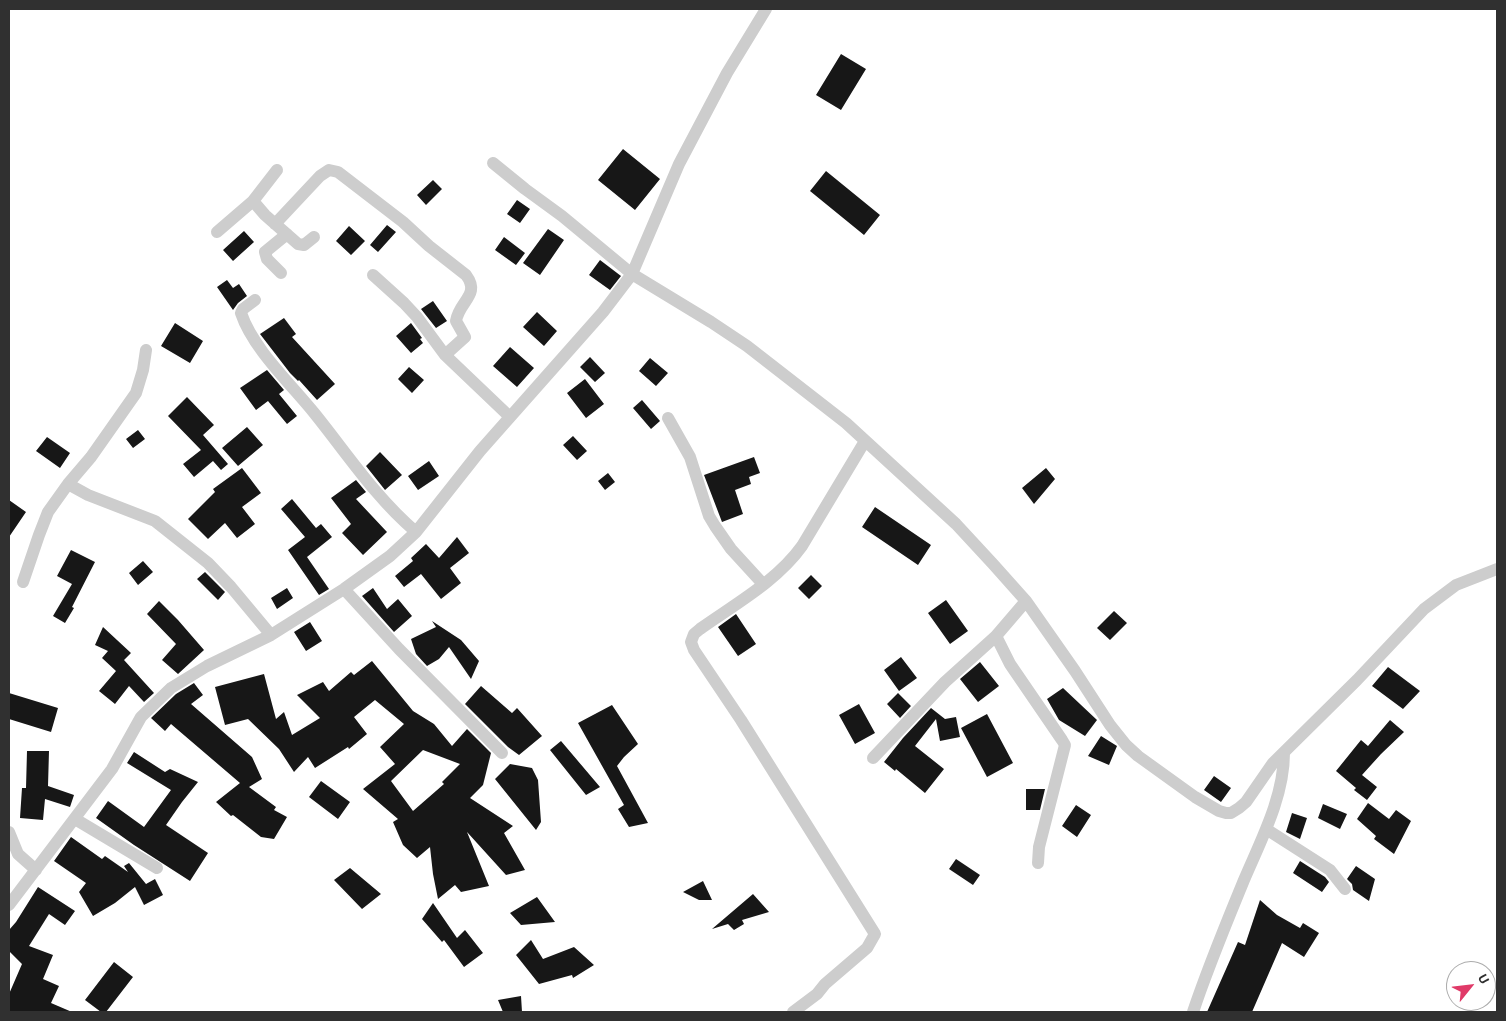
<!DOCTYPE html>
<html>
<head>
<meta charset="utf-8">
<style>
  body { margin:0 }
  #map { position:relative; width:1506px; height:1021px; overflow:hidden; background:#fff; font-family:"Alegreya Sans",sans-serif }
  canvas { display:block }
  .frame { position:absolute; inset:0; border:10px solid #303030; pointer-events:none }
  .north { position:absolute; left:1446px; top:961px; width:50px; height:50px; box-sizing:border-box; background:#fff; border:1px solid #acacac; border-radius:50%; rotate:61deg; font-size:14px; font-weight:700; line-height:20px; text-align:center; color:#303030 }
  .north::after { content:''; display:block; margin:auto; width:18px; height:22px; background:#e03a68; clip-path:polygon(50% 0,100% 100%,50% 72%,0 100%) }
</style>
</head>
<body>
<div id="map">
<canvas width="1506" height="1021"></canvas>
<div class="frame"></div>
<div class="north">U</div>
</div>
<script>
const c = document.querySelector('canvas').getContext('2d');
c.lineJoin = 'round';
function fill(path, color) { c.fillStyle = color; c.fill(path, 'evenodd'); }
function stroke(path, color, width, dash) { c.strokeStyle = color; c.lineWidth = width; c.lineCap = dash ? 'butt' : 'round'; c.setLineDash(dash || []); c.stroke(path); }
fill(new Path2D(`
  M841,54L866,69L841,110L816,95Z
  M623,149L660,179L635,210L598,180Z
  M826,171L880,215L864,235L810,191Z
  M433,180L442,189L426,205L417,195Z
  M517,200L530,209L520,223L507,214Z
  M387,225L396,232L378,252L370,245Z
  M349,226L365,241L351,255L336,241Z
  M548,229L564,240L540,275L523,263Z
  M244,231L254,242L233,261L223,250Z
  M504,237L525,253L516,265L495,250Z
  M600,260L621,276L610,290L589,275Z
  M227,280L233,288L239,284L247,296L238,303L233,310L217,287Z
  M433,301L447,321L436,328L421,309Z
  M537,312L557,331L544,346L523,327Z
  M284,318L296,334L292,337L335,384L317,400L299,380L298,381L290,373L260,334Z
  M175,323L203,341L190,363L161,346Z
  M411,323L422,338L420,339L423,343L411,353L396,336Z
  M510,347L534,368L517,387L493,366Z
  M590,357L605,373L595,382L580,367Z
  M650,358L668,373L656,386L639,371Z
  M409,367L424,380L412,393L398,379Z
  M267,370L284,390L279,394L297,416L287,424L268,401L256,410L240,388Z
  M585,379L604,404L586,418L567,393Z
  M187,397L214,425L203,435L228,464L221,470L213,461L194,477L183,464L201,450L168,416Z
  M642,400L660,421L651,429L633,408Z
  M247,427L263,445L238,466L222,448Z
  M138,430L145,439L133,448L126,439Z
  M573,436L587,451L577,460L563,445Z
  M47,437L70,453L60,468L36,451Z
  M380,452L402,475L385,490L366,466Z
  M754,457L760,473L749,477L751,484L735,490L743,514L722,522L704,475Z
  M429,461L439,476L418,490L408,476Z
  M242,468L261,493L242,507L255,524L237,538L225,523L208,539L188,519L215,492L213,489Z
  M1046,468L1055,479L1034,504L1022,488Z
  M608,473L615,482L605,490L598,481Z
  M356,480L366,492L356,499L387,532L363,555L342,533L351,524L331,498Z
  M292,499L316,528L321,524L332,537L307,557L329,589L319,595L288,550L305,537L281,509Z
  M9,500L26,512L9,537Z
  M875,507L931,545L918,565L862,527Z
  M457,537L469,553L450,568L461,583L441,599L421,574L404,587L395,576L413,561L411,558L426,544L439,558Z
  M71,550L95,562L72,607L74,608L65,623L53,616L72,584L57,576Z
  M143,561L153,572L138,585L129,573Z
  M205,572L225,592L218,600L197,579Z
  M811,575L822,586L809,599L798,588Z
  M287,588L293,598L277,609L271,598Z
  M373,588L387,609L398,599L412,616L394,632L362,596Z
  M946,600L968,631L950,644L928,613Z
  M159,601L178,620L204,650L178,674L162,660L176,644L147,614Z
  M1114,611L1127,623L1110,640L1097,628Z
  M736,614L756,644L738,656L718,627Z
  M432,621L461,640L479,661L471,679L449,647L439,659L427,666L416,654L411,639L436,627Z
  M310,622L322,641L306,651L294,632Z
  M103,627L131,653L124,660L154,693L144,702L129,686L115,704L99,691L116,671L102,658L108,651L95,645Z
  M901,657L917,678L899,691L884,670Z
  M372,661L413,711L434,724L452,746L467,729L491,753L483,785L470,798L513,826L504,833L525,870L506,875L467,832L489,886L461,892L455,885L438,899L433,874L430,847L417,858L403,845L393,822L398,819L363,789L395,764L380,747L404,724L375,700L354,717L367,734L349,749L348,747L315,768L308,757L294,772L279,749L248,719L225,725L215,687L264,674L276,719L284,712L292,735L320,718L297,695L323,682L329,691L351,672L354,675ZM423,750L460,764L442,782L444,784L413,811L391,781Z
  M980,662L999,686L978,702L960,679Z
  M1388,667L1420,691L1403,709L1372,686Z
  M194,683L203,695L191,704L252,757L262,779L249,787L276,807L274,810L287,817L274,839L261,837L233,815L231,816L216,802L240,783L171,724L165,731L151,718L176,694Z
  M481,686L512,713L517,708L542,736L519,755L508,747L465,704Z
  M1063,688L1097,720L1085,736L1059,720L1047,699Z
  M9,693L58,708L51,732L9,719Z
  M898,693L911,706L900,718L887,704Z
  M859,704L875,733L855,744L839,715Z
  M612,705L638,744L624,757L617,766L648,823L629,827L618,809L624,805L578,723Z
  M931,708L945,719L956,717L960,737L940,741L936,719L915,746L944,769L925,793L896,769L895,771L884,762L903,738Z
  M987,714L1013,763L987,777L961,728Z
  M1390,720L1404,732L1381,754L1362,775L1377,787L1367,800L1354,790L1356,788L1336,771L1361,740L1368,746Z
  M1101,736L1117,746L1109,765L1088,756Z
  M561,741L600,787L586,795L550,750Z
  M27,751H49L48,786L74,795L70,807L45,799L43,820L20,818L22,788H26Z
  M134,752L165,772L170,769L198,782L182,802L166,825L208,853L190,881L134,845L96,818L108,801L144,827L171,790L127,763Z
  M510,764L532,768L538,780L541,822L536,830L495,779Z
  M1214,776L1231,788L1221,802L1204,790Z
  M321,781L350,802L338,819L309,797Z
  M1026,789H1045L1040,810H1026Z
  M1368,803L1389,819L1396,810L1411,821L1394,854L1374,839L1376,836L1357,819Z
  M1323,804L1347,814L1340,829L1318,818Z
  M1076,805L1091,815L1077,837L1062,826Z
  M1292,813L1307,818L1300,839L1286,832Z
  M71,837L102,859L105,856L128,872L124,866L129,863L146,884L155,879L163,895L144,905L135,887L115,903L93,916L79,892L86,883L54,861Z
  M956,859L980,875L973,885L949,869Z
  M1300,861L1325,877L1329,882L1322,892L1293,873Z
  M1356,866L1375,879L1369,901L1353,890L1352,884L1347,879Z
  M350,868L381,894L362,909L334,880Z
  M703,881L712,900H699L683,892Z
  M38,887L75,911L65,925L49,914L29,946L53,955L43,979L59,986L51,1003L72,1012H9V994L22,964L9,951V930L16,922Z
  M753,894L769,912L742,920L744,924L734,930L728,924L712,929Z
  M537,897L555,922L521,925L510,913Z
  M1260,900L1277,915L1300,928L1303,923L1319,933L1304,957L1282,943L1252,1012H1207L1238,942L1245,945Z
  M433,903L457,938L465,930L483,953L464,967L444,940L442,942L422,919Z
  M531,940L543,959L574,947L594,965L573,978L572,975L539,984L516,955Z
  M114,962L133,977L106,1012H101L85,1000Z
  M521,996L522,1012H503L498,1000Z`), '#171717');
stroke(new Path2D(`
  M493,163L525,189L562,216L632,274L711,322L747,346L846,423L956,524L993,564L1026,601L1075,671L1110,725L1126,745L1138,756L1195,797L1219,811L1226,813H1231L1239,808L1246,802L1273,763L1357,680L1424,609L1456,585L1497,569
  M253,201L265,215L298,244L304,245L314,237
  M275,224L320,176L329,170L338,172L403,222L429,246L466,275C481,295 459,301 456,321L465,337L445,355
  M217,232L253,201L277,170
  M281,273L267,259L265,252L287,234
  M373,275L404,303L417,317L445,355L510,417
  M255,300L243,309L241,313C253,349 291,384 315,414C348,455 376,498 416,532
  M668,418L690,457L709,516L715,526L731,549L763,584
  M68,484L88,495L155,521L208,563L231,587L271,635
  M23,582L39,535L48,512L68,484L91,457L136,393L143,370L146,350
  M344,589L399,649L502,753
  M996,636L1010,664L1062,740L1065,745L1039,847L1038,863
  M873,758L945,682L996,636L1026,601
  M75,819L157,868
  M1266,829L1330,870L1345,889
  M9,832L18,854L36,870
  M9,905L112,769L141,717L171,688L207,666L271,635L344,589L390,556L416,532L480,451L603,312L632,274L679,164L727,73L766,9
  M793,1012L817,994L825,984L867,948L875,934L741,720L694,650L691,642L694,634L700,629C735,604 777,581 802,546L865,441
  M1193,1012C1208,967 1226,924 1244,880C1261,840 1284,797 1284,753`), '#cdcdcd', 12);
</script>
</body>
</html>
